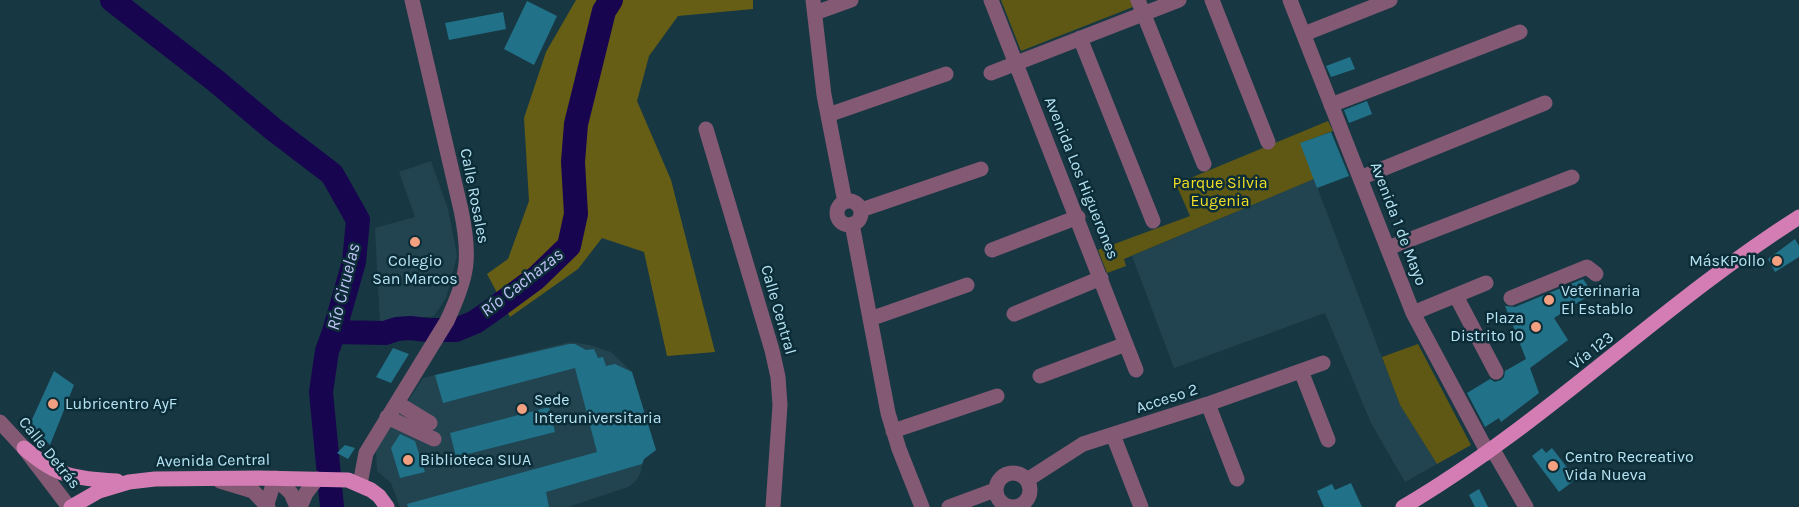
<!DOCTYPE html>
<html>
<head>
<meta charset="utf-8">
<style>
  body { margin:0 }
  canvas { display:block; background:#173742 }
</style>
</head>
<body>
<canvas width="1799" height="507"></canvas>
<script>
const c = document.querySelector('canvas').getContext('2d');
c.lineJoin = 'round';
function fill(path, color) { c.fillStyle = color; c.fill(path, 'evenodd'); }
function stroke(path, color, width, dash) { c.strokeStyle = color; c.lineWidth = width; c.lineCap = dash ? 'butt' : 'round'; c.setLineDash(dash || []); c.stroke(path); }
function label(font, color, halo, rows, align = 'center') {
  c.font = font + ' Karla,sans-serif'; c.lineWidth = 5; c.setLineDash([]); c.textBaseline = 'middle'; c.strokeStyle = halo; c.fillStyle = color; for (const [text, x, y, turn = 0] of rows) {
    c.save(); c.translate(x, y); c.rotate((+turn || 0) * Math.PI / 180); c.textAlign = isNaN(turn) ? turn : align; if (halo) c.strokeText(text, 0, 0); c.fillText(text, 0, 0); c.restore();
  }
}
fill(new Path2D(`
  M431,161L448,209L457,256L446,298L434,316L380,322L375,228L415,217L399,172Z
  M1314,179L1400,405L1437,464L1405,482L1371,423L1325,313L1174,368L1132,256Z
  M570,342L590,345L611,352L632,372L656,450L644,459L640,474L636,481L628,487L568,507H400L391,483L377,471L376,450L423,378Z`), '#214450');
fill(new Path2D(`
  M1001,0H1131L1133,7L1021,51Z
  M1328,121L1333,131L1301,143L1314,179L1124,259L1126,266L1107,273L1098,250L1190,216L1176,184Z
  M1418,344L1471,445L1437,464L1400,405L1382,357Z`), '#5f5814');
fill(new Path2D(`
  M576,0H753V9L678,16L649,56L637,101L671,180L715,352L667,356L644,252L602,238L578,269L510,317L487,274L508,259L529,201L524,118L546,52Z`), '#665e15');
stroke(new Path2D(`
  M112,0L216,81L273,129L332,174L358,220L354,262L334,332L327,351L321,392L332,507
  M334,332L385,333L397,329L410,328L428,330H456L475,322L491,311L536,278L569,246L576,214L573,162L576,124L604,11L611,0`), '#18054f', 24);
fill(new Path2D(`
  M527,1L557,16L534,65L504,49Z
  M503,12L506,29L449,40L445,23Z
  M1350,57L1355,69L1331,77L1326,66Z
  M1367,101L1372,114L1349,123L1344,110Z
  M1331,132L1349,176L1317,188L1300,143Z
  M1795,239L1799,246V257L1775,272L1768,259Z
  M1583,279L1593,293L1554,318L1568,340L1530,368L1539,393L1501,422L1499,418L1485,427L1467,393L1490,379L1495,382L1501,380L1504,377L1505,371L1526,359L1505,306L1515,307Z
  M569,344H575L586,350L594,349L598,358L603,357L606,366L615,364L632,372L656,450L644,459L642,464L546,492L549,507H408L407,504L597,452L575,368L443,403L435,375Z
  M393,348L409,354L391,383L376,377Z
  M54,371L74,385L50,445L30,424Z
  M549,407L555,432L456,457L450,433Z
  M400,434L415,441L425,472L400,478L391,448Z
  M345,445L355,448L348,459L337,453Z
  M1542,448L1546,453L1552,448L1576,479L1559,492L1532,456Z
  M1351,483L1362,507H1324L1317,491L1332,484L1335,490Z
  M1479,489L1488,507H1475L1469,495Z`), '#217189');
stroke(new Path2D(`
  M813,0L824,95L845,202
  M991,0L1136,370
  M1138,0L1204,164
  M1212,0L1268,142
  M1290,0L1413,313L1488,453
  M815,13L851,0
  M1304,34L1390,0
  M1080,38L1153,221
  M991,73L1179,0
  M1331,105L1520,32
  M828,115L946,74
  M706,129L772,350L778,377L780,405L773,507
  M1360,178L1545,103
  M837 213a12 12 0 1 1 24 0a12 12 0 1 1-24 0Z
  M861,210L981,169
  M852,224L888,413L899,449L922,507
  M1388,248L1572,177
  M992,250L1078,217
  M1456,296L1496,372
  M1511,298L1587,267L1596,274
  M1413,313L1486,283
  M1014,314L1101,278
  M870,319L967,285
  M1301,371L1328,440
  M1040,376L1126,344
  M397,403L430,423
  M1208,404L1237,479
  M387,417L434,439
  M0,422L24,448L69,507
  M893,431L997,396
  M1113,435L1141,507
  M1493,450L1526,507
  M996 490a17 17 0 1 1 34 0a17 17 0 1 1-34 0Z
  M1027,480L1083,444L1208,404L1323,363
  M220,481L253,491L268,507
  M360,484L366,453L447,321C468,276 471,258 461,210L412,0
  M267,504L275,478L291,493L297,507
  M300,507L306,493L317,479
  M949,507L995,490`), '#845974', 15);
stroke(new Path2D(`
  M24,448C57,477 73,478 117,481
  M71,507L99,491L129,482L155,479L259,478L348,480L371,490L379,496L387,507
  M1403,507C1545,424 1660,305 1799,217`), '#d47db4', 15);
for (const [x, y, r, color] of [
  [415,242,6,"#f2a07f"],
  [1777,261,6,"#f2a07f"],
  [1549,300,6,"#f2a07f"],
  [1536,327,6,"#f2a07f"],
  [53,404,6,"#f2a07f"],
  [522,409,6,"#f2a07f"],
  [408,460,6,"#f2a07f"],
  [1553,466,6,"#f2a07f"]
]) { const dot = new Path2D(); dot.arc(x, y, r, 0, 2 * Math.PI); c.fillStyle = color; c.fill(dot); stroke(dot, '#0c2d37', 2); }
label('16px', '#b6e3f4', '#0c2d37', [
  ["Avenida Los Higuerones",1081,178,68],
  ["Calle Rosales",474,196,79],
  ["Avenida 1 de Mayo",1398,224,69],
  ["Calle Central",778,310,74],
  ["Vía 123",1592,351,-38],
  ["Acceso 2",1167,399,-18],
  ["Calle Detrás",49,453,51],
  ["Avenida Central",213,461,-1]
]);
label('16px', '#f3df26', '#0c2d37', [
  ["Parque Silvia",1220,183],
  ["Eugenia",1220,201]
]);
label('16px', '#b6e3f4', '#0c2d37', [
  ["Colegio",415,261,"center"],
  ["San Marcos",415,279,"center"],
  ["MásKPollo",1765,261,"right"],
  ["Veterinaria",1561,291],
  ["El Establo",1561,309],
  ["Plaza",1524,318,"right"],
  ["Distrito 10",1524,336,"right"],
  ["Sede",534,400],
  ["Interuniversitaria",534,418],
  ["Lubricentro AyF",65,404],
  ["Centro Recreativo",1565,457],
  ["Vida Nueva",1565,475],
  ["Biblioteca SIUA",420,460]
], 'left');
label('italic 18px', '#c1c3f7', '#0c2d37', [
  ["Río Cachazas",522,283,-38],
  ["Río Ciruelas",344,287,-76]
]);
</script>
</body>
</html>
